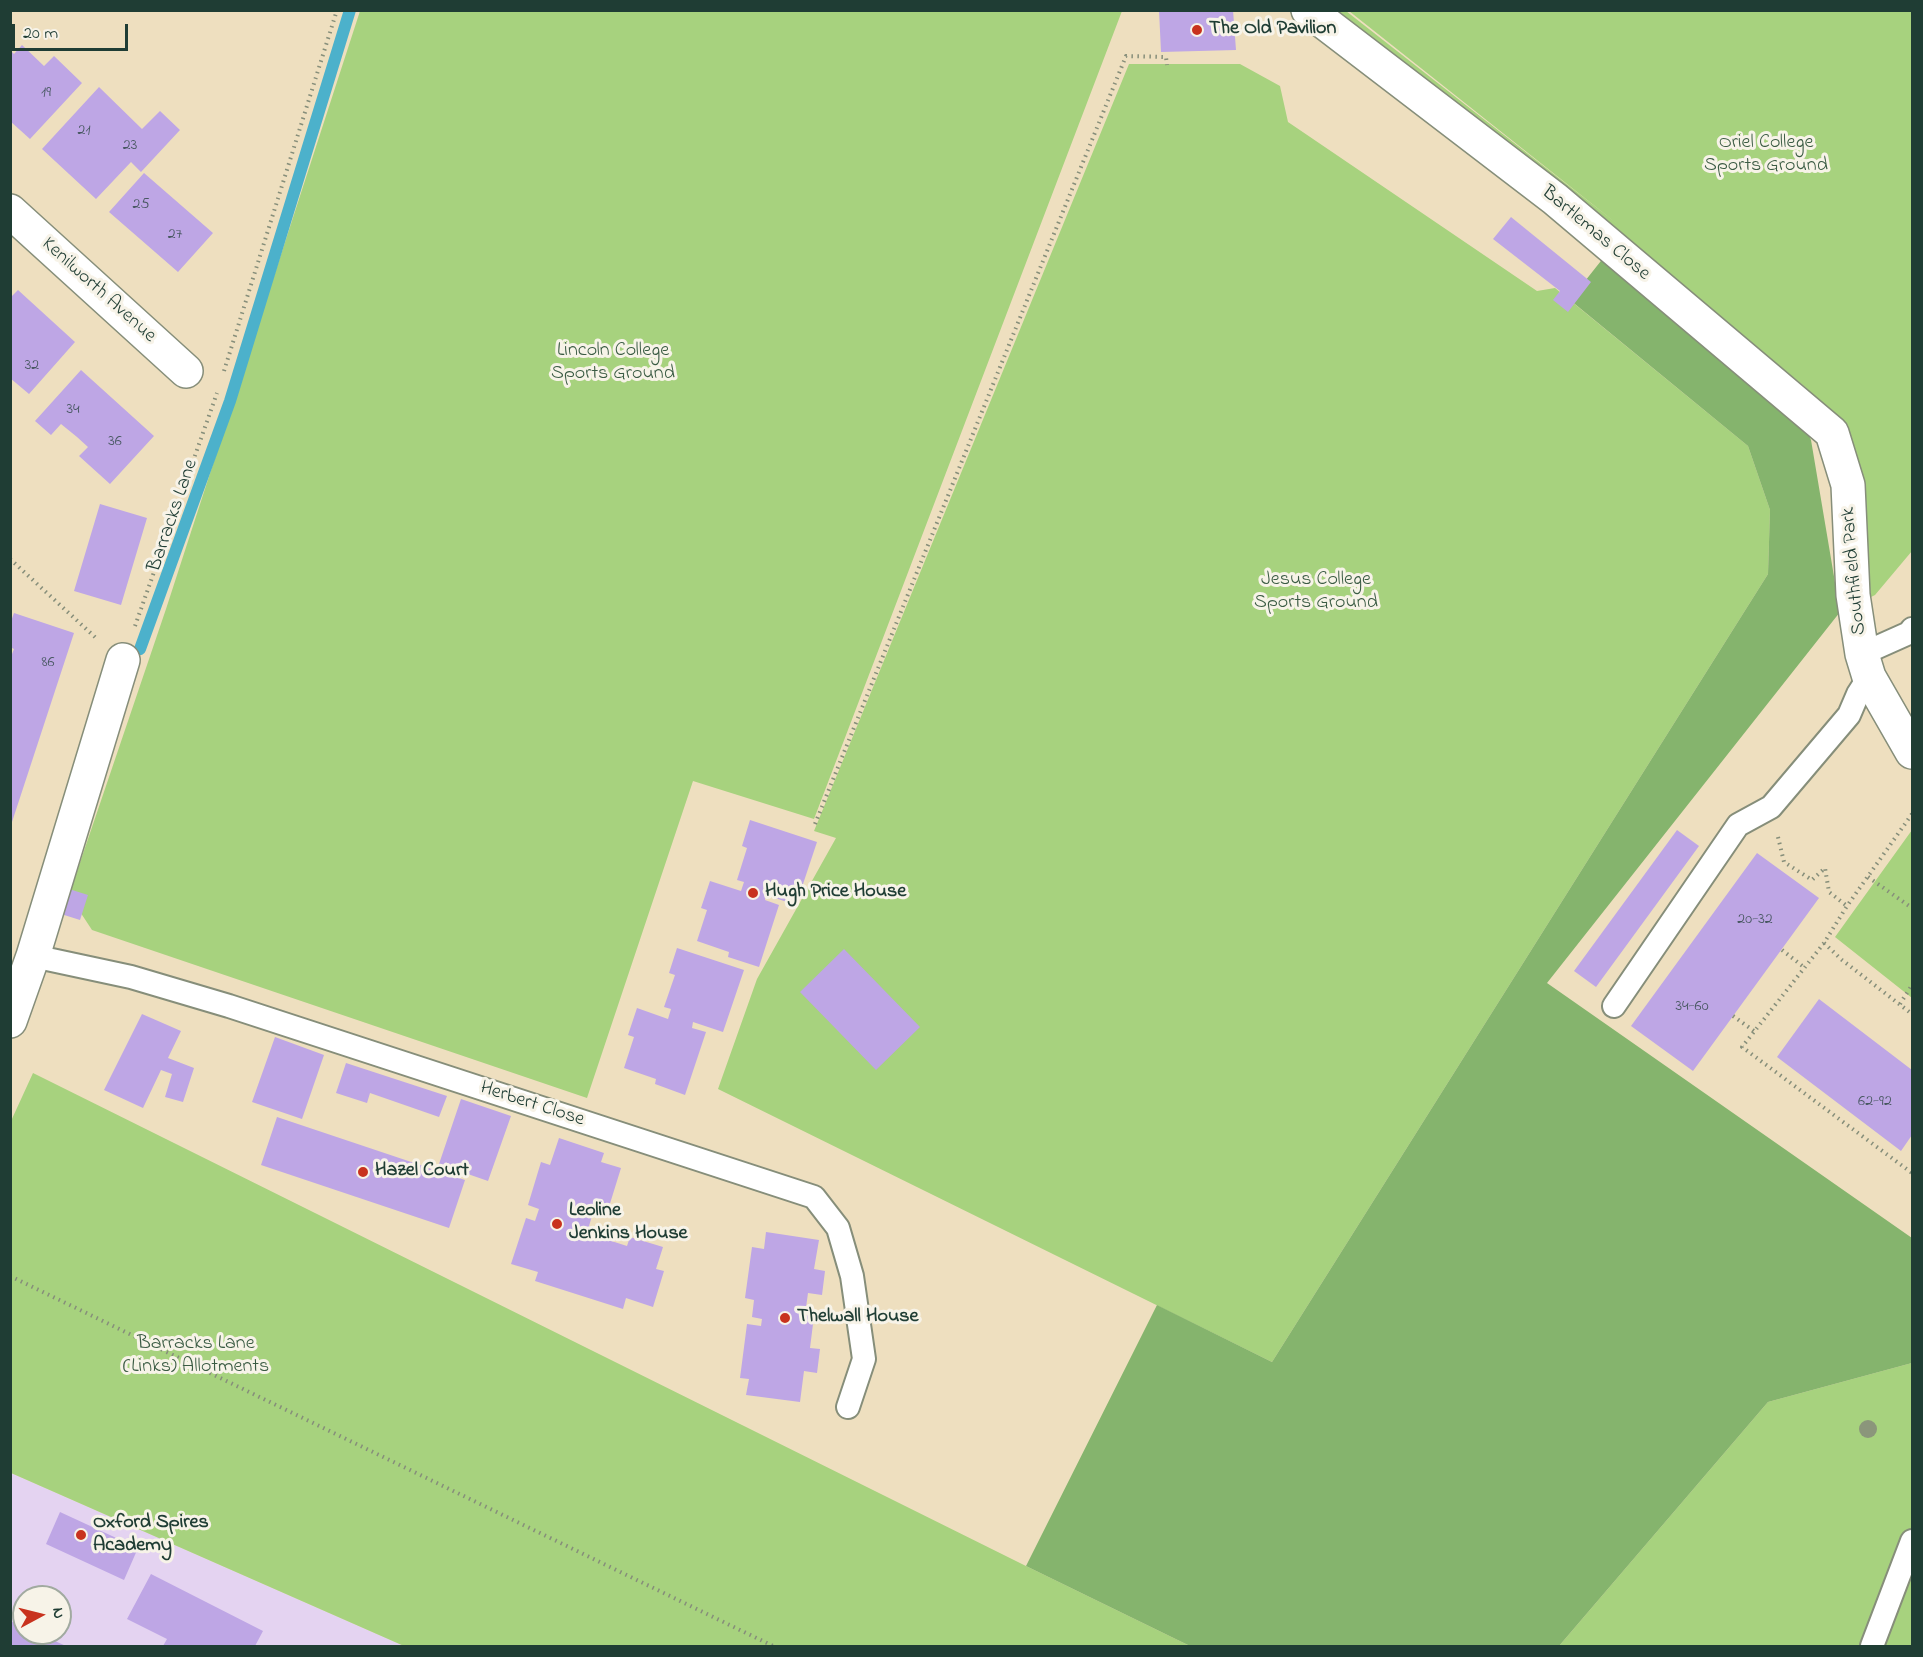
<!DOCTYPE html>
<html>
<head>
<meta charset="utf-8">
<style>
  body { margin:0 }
  #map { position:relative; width:1923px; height:1657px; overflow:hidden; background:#eedfbf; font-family:"Indie Flower",sans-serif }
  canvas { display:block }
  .frame { position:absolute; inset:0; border:12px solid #1f3d34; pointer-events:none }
  .north { position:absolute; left:12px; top:1585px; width:60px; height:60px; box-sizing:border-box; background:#f7f3e8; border:2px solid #a1aaa0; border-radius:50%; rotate:83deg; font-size:16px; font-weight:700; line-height:24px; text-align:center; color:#1f3d34 }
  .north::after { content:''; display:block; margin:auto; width:21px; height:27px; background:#c8321e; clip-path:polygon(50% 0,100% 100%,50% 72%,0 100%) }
  .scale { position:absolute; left:12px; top:24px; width:116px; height:27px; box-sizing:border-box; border:3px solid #1f3d34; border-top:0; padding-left:8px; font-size:18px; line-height:21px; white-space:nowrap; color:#1f3d34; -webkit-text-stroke:4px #f7f3e8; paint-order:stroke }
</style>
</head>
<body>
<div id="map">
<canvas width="1923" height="1657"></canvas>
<div class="frame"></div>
<div class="north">N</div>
<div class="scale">20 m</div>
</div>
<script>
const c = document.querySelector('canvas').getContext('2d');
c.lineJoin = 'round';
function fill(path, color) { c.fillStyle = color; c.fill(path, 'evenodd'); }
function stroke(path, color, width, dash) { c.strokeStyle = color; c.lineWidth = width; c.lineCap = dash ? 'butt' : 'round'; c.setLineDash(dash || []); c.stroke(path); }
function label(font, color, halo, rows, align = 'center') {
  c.font = font + ' "Indie Flower",sans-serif'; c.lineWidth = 6; c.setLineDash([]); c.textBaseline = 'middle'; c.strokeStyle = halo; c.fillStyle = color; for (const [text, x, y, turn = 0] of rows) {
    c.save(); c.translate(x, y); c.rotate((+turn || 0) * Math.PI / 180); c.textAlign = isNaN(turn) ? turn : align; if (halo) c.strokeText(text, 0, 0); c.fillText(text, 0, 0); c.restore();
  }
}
fill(new Path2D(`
  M11,1473L404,1646H11ZM24,1597H60V1633H24Z`), '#e4d3f1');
fill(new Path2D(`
  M360,11H1122L814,819L693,781L587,1098L92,930L69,895L166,609Z
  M1330,11H1346L1620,226L1349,11H1912V551L1875,595L1871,597L1865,545L1827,410L1804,386L1624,240Z
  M1129,64H1240L1280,86L1288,122L1537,291L1555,288L1748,446L1770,510L1768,574L1272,1362L718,1089L757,979L836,838L814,831Z
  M1912,830V998L1835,937Z
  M33,1073L1026,1566L1190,1646H404L11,1473V1121Z
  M1912,1363V1646H1559L1768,1402Z`), '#a7d27e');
fill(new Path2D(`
  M1608,252L1799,412L1811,440L1840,612L1547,983L1912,1238V1363L1768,1402L1559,1646H1190L1026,1566L1157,1305L1272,1362L1768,574L1770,510L1748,446L1570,300Z`), '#85b46d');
stroke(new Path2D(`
  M140,649L230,401L350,10`), '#4cb1cb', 12);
fill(new Path2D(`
  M1159,10H1233L1236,50L1161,52Z
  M22,45L44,66L54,56L82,83L30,139L10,121V50L14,54Z
  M99,87L142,129L160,111L180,130L141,172L131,162L96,199L42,149Z
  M144,173L213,233L178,272L109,212Z
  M1511,217L1591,282L1568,312L1553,300L1560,291L1493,239Z
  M18,290L75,342L29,394L10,378V298Z
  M81,370L154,436L110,484L79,456L88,447L77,437L61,424L51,435L35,421Z
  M100,504L147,518L121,605L74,591Z
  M14,613L74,633L11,825L10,659L14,649L10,647V624Z
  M750,820L817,842L796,905L766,895L765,900L779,905L759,967L728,957L729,952L697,941L707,910L701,908L710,881L741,891L744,882L737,880L747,848L742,846Z
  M1677,830L1699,846L1596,987L1574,971Z
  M1757,853L1819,898L1693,1071L1631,1026Z
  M69,889L88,895L80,920L61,914Z
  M677,948L744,970L723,1032L693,1022L692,1028L706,1032L685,1095L655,1084L656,1079L624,1068L634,1037L628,1035L637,1008L668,1019L671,1009L664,1007L675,975L669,973Z
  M844,949L920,1027L876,1070L800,992Z
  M1819,999L1912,1070V1135L1901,1151L1777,1057Z
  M142,1014L181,1031L168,1058L194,1068L183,1102L165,1097L172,1074L161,1070L143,1108L104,1090Z
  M275,1037L324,1055L302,1119L252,1102Z
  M346,1063L447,1096L439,1117L370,1093L367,1103L336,1093Z
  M461,1099L511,1116L488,1181L439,1164Z
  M277,1117L465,1180L449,1228L261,1165Z
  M559,1138L604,1153L601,1162L621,1168L608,1210L595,1206L589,1226L607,1231L605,1239L627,1246L630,1237L663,1247L656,1269L664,1271L653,1307L626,1298L623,1309L535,1281L538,1272L511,1264L526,1218L535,1221L539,1209L528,1205L541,1162L550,1165Z
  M766,1232L819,1240L814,1269L825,1271L822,1295L808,1293L805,1315L814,1316L810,1348L820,1349L817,1373L804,1371L800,1402L746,1395L749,1379L740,1378L747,1324L761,1326L762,1319L752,1317L754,1300L745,1298L752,1247L764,1249Z
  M60,1512L138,1548L124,1580L46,1544Z
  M151,1574L263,1631L255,1646H163L167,1639L127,1619Z
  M10,1621L24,1627V1633H37L66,1646H10Z`), '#bea6e5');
const service = new Path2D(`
  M1862,654L1909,633L1912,629
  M33,956L131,977L229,1006L814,1197L838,1228L852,1276L864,1359L848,1407
  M1614,1006L1738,825L1771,807L1849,715L1858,694L1869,677
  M1872,1646L1912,1541`);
const minor = new Path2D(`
  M1308,10L1555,199L1832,433L1848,485L1853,595L1862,654L1869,677L1912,752
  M10,211L186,371
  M10,1021L33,956L123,660`);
stroke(service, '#868e7a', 26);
stroke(minor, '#868e7a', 36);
stroke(new Path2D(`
  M224,371L337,10
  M10,559L96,638
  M135,626L217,393
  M1912,814L1847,906L1824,943L1742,1047L1912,1173
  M815,824L1126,56L1166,57L1167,65
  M1778,837L1784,862L1812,880L1825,868L1829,892L1847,906
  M1868,877L1912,908
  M1824,943L1842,960L1912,1014
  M1782,950L1805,968
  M1900,1004L1912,985
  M1733,1016L1754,1031
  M10,1276L773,1646`), '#868e7a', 4, [1.5, 4.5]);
stroke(service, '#fff', 22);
stroke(minor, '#fff', 33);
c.fillStyle = '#8b967b';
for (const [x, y] of [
  [1868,1429]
]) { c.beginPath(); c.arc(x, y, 9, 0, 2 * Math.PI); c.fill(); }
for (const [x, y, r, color] of [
  [1197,30,6,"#c8321e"],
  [753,893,6,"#c8321e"],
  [363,1172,6,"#c8321e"],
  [557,1224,6,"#c8321e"],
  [785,1318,6,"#c8321e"],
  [81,1535,6,"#c8321e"]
]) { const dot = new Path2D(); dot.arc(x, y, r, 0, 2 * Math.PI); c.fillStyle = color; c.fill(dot); stroke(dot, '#f7f3e8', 2); }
label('16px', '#475760', null, [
  ["19",46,93],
  ["21",84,131],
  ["23",130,146],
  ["25",141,205],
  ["27",175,235],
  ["32",32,366],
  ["34",73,410],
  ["36",115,442],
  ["86",48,663],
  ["20-32",1755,920],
  ["34-60",1692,1007],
  ["62-92",1875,1102]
]);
label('bold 20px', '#1f3d34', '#f7f3e8', [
  ["The Old Pavilion",1209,30],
  ["Hugh Price House",765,893],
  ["Hazel Court",375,1172],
  ["Leoline",569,1212],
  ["Jenkins House",569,1235],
  ["Thelwall House",797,1318],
  ["Oxford Spires",93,1524],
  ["Academy",93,1547]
], 'left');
label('20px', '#3a5b43', '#f7f3e8', [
  ["Oriel College",1766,144],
  ["Sports Ground",1766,167],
  ["Lincoln College",613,352],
  ["Sports Ground",613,375],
  ["Jesus College",1316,581],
  ["Sports Ground",1316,604],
  ["Barracks Lane",196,1345],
  ["(Links) Allotments",196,1368]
]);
label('20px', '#1f3d34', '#f7f3e8', [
  ["Bartlemas Close",1595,234,40],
  ["Kenilworth Avenue",98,291,42],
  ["Barracks Lane",174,516,-71],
  ["Southfield Park",1855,571,-95],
  ["Herbert Close",532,1105,18]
]);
</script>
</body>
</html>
